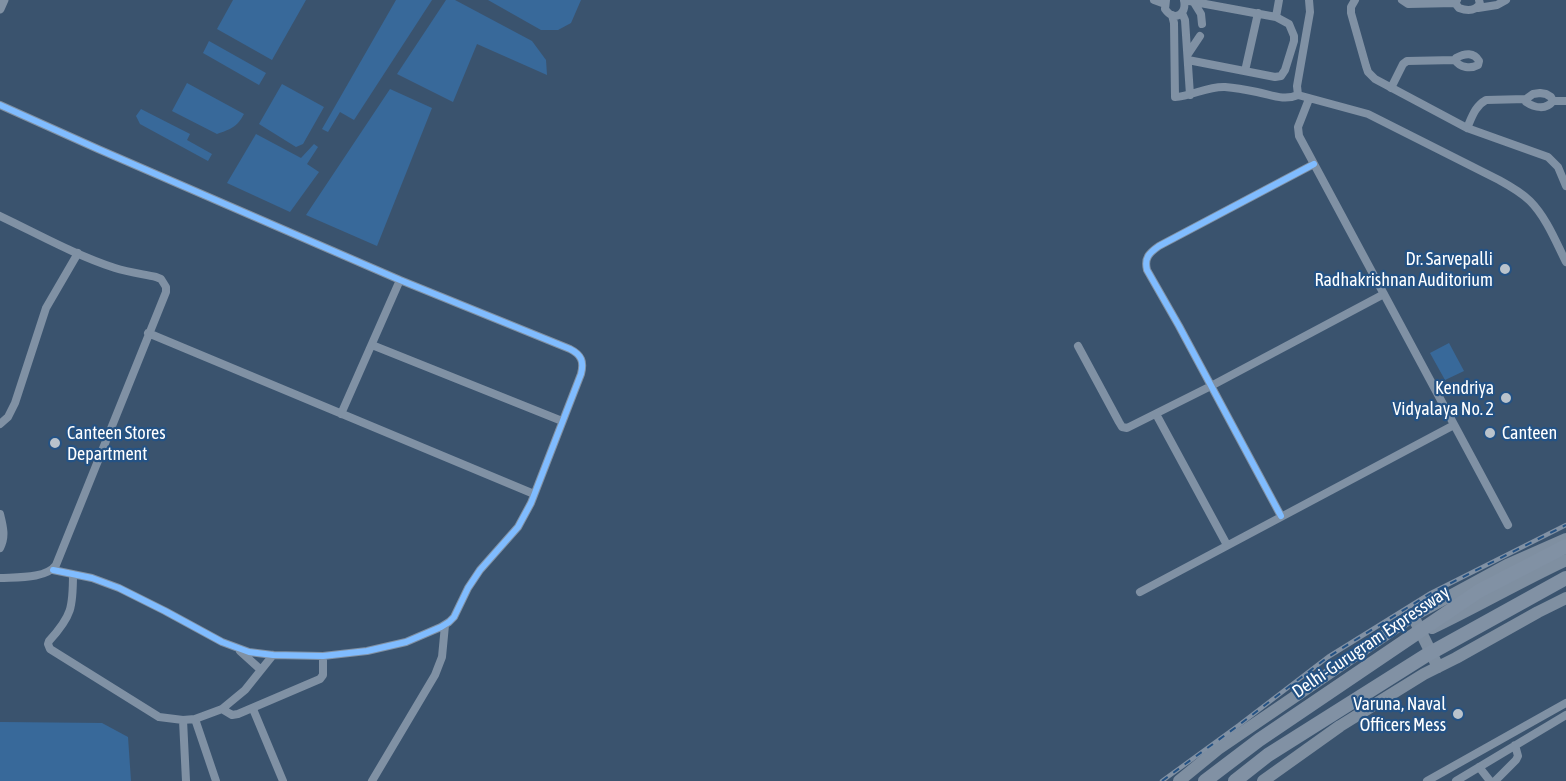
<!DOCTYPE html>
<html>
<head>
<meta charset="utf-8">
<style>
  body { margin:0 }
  canvas { display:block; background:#3a536e }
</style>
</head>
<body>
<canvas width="1566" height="781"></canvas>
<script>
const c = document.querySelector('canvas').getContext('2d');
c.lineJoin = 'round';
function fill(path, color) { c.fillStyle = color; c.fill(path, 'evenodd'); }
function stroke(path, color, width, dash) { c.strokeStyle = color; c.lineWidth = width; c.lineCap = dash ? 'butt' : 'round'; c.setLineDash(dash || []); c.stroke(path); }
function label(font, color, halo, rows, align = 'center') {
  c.font = font + ' "Asap Condensed",sans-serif'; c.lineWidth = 4.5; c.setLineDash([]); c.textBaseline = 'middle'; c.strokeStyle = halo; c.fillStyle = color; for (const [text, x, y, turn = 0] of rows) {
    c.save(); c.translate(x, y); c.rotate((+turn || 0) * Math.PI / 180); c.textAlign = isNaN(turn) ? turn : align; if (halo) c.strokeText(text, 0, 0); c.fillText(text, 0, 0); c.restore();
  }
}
fill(new Path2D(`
  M233,0H306L272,60L217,29Z
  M396,0H432L354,120L340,112L328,132L322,129Z
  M446,0H455L532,41L546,60L547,75L477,44L453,102L397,74Z
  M488,0H581L571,23L558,30H541Z
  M209,41L266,73L259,85L203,53Z
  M187,83L244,114C237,127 231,129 217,134L172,111Z
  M282,84L324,107L303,144L296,147L259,124Z
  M390,89L432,108L377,246L306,215Z
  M141,109L190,134L187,140L212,154L208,161L140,124L136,116Z
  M256,134L301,158L314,144L318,147L307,164L319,172L290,212L227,183Z
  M1449,343L1464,371L1445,380L1430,353Z
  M0,722L102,723L128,737L131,781H0Z`), '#38699a');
stroke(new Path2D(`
  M1154,0L1165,4
  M1166,0L1165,9C1174,22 1187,15 1184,0
  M1184,0L1276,17
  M1309,0L1310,12L1297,86L1298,95L1368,114L1499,180C1510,186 1521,192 1530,201C1546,217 1556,242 1566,262
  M1355,0L1351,7V13L1366,66L1368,72L1375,79L1467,128L1548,157L1558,167L1566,186
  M1402,0L1408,4L1455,3L1457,0
  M1193,1L1201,14L1202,24
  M1455,3L1459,8C1467,11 1475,11 1480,4L1479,0
  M1478,8L1497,5L1506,0
  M1182,13L1185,20L1190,95
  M1172,15L1174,23L1175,97C1192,96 1208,86 1225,87C1236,88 1247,90 1257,92C1272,95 1284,101 1298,95
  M1188,54L1200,36
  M1188,60L1275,77L1281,76L1285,70L1294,41V36L1289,24L1276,17L1279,0
  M1245,71L1258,13
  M1391,88L1403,64L1407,61L1455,60C1460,68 1471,69 1478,65L1479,61C1474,52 1465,53 1456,58L1455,60
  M1309,99L1298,127L1299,136L1508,525
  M1526,99V102C1535,108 1546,110 1553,101H1566
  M0,105L98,149L400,280L570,349C582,355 584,362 581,374L531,503L518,527L480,570L468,588L454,617L449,622L441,627L406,642L367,651L323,656L273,655L249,652L222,642L165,611L119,588L92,578L53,570
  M1467,128C1472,117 1475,106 1486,100L1526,99L1533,94L1540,93L1546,94L1551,97L1553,101
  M0,216C38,234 75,255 115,268C128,272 142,274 156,277L161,279L166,287V292L56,565C46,579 16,577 0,578
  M148,333L534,494
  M372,345L562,421
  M1078,346L1119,422L1122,427L1127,428L1211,386L1384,294
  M341,414L400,280
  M1156,414L1227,545
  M0,424L8,417L15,403L46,308L78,253
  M0,514C3,526 6,537 0,548
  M1281,516L1179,326L1147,270C1144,258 1149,253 1159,246L1314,164
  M73,574C73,607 72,616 49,641L48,644L50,649L159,717L183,720L195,719L222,709L245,690L273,655
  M1140,592L1454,425
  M240,651L261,670
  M222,709L232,715L238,714L320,679L323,675V656
  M253,709L283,781
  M195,719L216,781
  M183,720L186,781
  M1479,767L1490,781
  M372,781L435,675L442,657L445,625
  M1427,781L1566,703
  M1456,781L1566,715
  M1495,781L1516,760L1518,756L1515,745`), '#8091a4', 8);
stroke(new Path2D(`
  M0,9L4,0`), '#8091a4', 9);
stroke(new Path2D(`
  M1413,616L1438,667
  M1179,781L1218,749L1413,616L1507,565L1566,539
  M1263,781L1340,726L1424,674L1456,658L1538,612L1566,598`), '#7f8fa1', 12);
const rail = new Path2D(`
  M1162,781L1239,725L1328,657L1431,593L1566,525`);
stroke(rail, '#8191a4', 4.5);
stroke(rail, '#245284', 2, [7]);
stroke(new Path2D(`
  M1432,628C1478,606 1521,581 1566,560`), '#7f8fa1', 12);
stroke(new Path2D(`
  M1205,781L1259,740L1479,591L1566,546
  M1235,781L1268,755L1425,656L1566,578`), '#8191a4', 14);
stroke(new Path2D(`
  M0,105L98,149L400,280L570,349C582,355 584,362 581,374L531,503L518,527L480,570L468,588L454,617L449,622L441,627L406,642L367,651L323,656L273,655L249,652L222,642L165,611L119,588L92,578L53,570
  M1281,516L1179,326L1147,270C1144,258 1149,253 1159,246L1314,164`), '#80bcff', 6);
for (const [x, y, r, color] of [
  [1505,269,6,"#bac3cc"],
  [1506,398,6,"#bac3cc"],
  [1490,433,6,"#bac3cc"],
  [55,443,6,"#bac3cc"],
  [1458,714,6,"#bac3cc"]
]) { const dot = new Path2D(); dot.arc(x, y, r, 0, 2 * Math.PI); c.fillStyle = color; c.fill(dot); stroke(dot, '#245284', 2); }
label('18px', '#fff', '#245284', [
  ["Dr. Sarvepalli",1493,259],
  ["Radhakrishnan Auditorium",1493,280],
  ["Kendriya",1494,388],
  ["Vidyalaya No. 2",1494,409],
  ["Canteen Stores",67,433,"left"],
  ["Department",67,454,"left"],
  ["Canteen",1502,433,"left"],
  ["Varuna, Naval",1446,704],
  ["Officers Mess",1446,725]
], 'right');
label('18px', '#fff', '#245284', [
  ["Delhi-Gurugram Expressway",1371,642,-34]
]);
</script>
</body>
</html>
